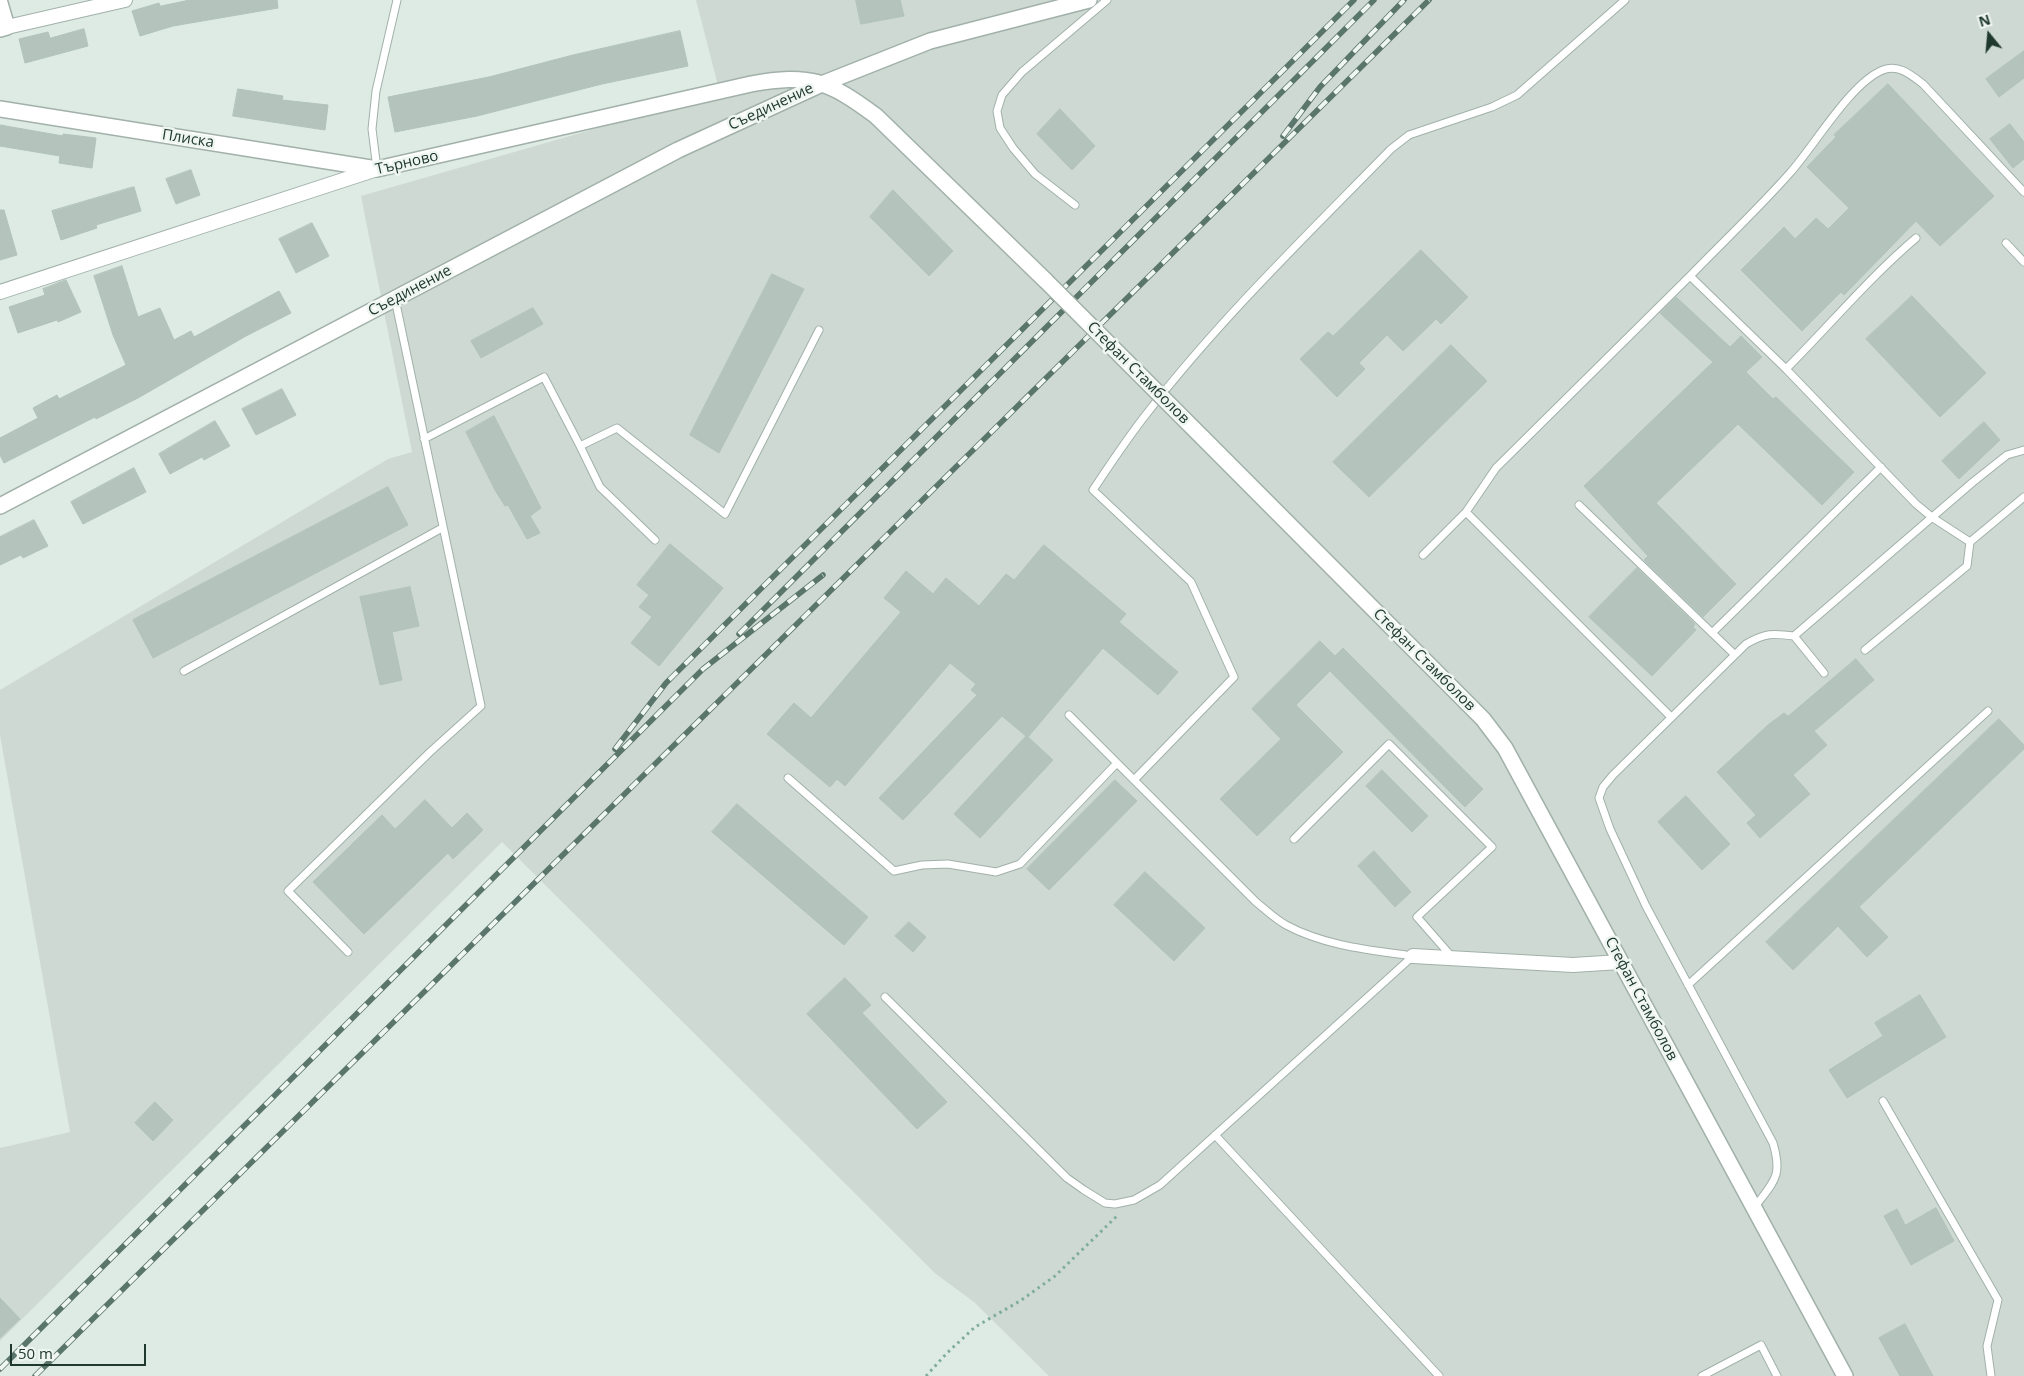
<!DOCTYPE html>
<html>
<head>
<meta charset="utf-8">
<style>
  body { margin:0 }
  #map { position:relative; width:2024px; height:1376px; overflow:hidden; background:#deeae4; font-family:"Open Sans",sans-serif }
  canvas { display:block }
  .north { position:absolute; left:1964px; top:10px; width:50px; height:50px; -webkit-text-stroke:4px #eff6f2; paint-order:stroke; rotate:343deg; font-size:14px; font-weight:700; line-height:20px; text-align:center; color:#203930 }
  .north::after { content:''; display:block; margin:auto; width:18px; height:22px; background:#203930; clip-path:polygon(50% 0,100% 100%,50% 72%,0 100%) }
  .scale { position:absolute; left:10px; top:1344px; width:136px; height:22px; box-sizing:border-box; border:2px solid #203930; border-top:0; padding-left:6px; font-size:15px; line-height:18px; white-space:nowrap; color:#203930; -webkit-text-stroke:4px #eff6f2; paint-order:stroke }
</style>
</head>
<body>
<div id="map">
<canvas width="2024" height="1376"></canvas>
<div class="north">N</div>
<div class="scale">50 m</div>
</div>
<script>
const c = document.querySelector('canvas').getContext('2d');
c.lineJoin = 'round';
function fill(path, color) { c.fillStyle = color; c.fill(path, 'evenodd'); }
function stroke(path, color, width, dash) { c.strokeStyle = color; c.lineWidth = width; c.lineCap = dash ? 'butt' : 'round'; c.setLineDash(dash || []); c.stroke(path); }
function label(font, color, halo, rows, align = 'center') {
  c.font = font + ' "Open Sans",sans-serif'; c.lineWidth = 5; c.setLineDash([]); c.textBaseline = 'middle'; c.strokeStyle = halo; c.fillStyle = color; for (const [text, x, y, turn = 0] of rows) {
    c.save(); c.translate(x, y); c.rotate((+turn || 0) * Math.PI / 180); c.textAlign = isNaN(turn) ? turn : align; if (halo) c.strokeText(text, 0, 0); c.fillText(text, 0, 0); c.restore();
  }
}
fill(new Path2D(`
  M696,0H2024V1376H1049L974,1302L936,1274L502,842L0,1341V1148L70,1132L0,735V690L388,459L412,452L361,196L720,93Z`), '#cdd9d2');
const building = new Path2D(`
  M190,0H277L278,8L173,26L140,36L132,11L159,3L160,6Z
  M856,0H900L904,16L861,24Z
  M84,29L88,46L25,63L19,39L48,32L50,38Z
  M680,31L688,66L602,84L477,116L395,132L388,97L489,77L573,55Z
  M2024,51V78L1999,97L1986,79Z
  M1888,84L1994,196L1940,246L1916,221L1844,295L1841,292L1802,331L1741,270L1784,227L1795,239L1816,218L1828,229L1849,208L1807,167L1836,137L1834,135Z
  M238,89L283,96L282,100L328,105L325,130L233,116Z
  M1060,109L1095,146L1072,170L1037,134Z
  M2010,124L2024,142V159L2013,168L1990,139Z
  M0,125L63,136V134L96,138L92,168L59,163L60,156L0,146Z
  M191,170L200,195L176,204L166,179Z
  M134,187L141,211L96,225L97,228L61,240L52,211Z
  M893,190L953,251L929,276L870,217Z
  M0,210H4L17,255L0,260Z
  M312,223L329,256L296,273L279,239Z
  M1421,250L1468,297L1441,324L1436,319L1403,351L1387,335L1359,363L1365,369L1337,397L1300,359L1328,332L1333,336Z
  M122,266L138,317L160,308L174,340L191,331L194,337L279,291L291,313L246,336L138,398L96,419L95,417L4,463L0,455V438L38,418L33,408L57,395L59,399L126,365L113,335L94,276Z
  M772,274L804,289L719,453L690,435Z
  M66,280L81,312L58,322L57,320L18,333L9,307L45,295L43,289Z
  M1912,296L1986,373L1940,417L1866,339Z
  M1676,297L1730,347L1741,336L1762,357L1746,372L1773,399L1776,397L1854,472L1822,505L1738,424L1656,503L1736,584L1703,617L1644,560L1648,556L1584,486L1713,362L1660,313Z
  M533,308L543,324L481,358L471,341Z
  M1451,345L1487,381L1369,497L1333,462Z
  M282,389L296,415L256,435L242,409Z
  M494,416L541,508L530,516L540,533L527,539L508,505L505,506L495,490L466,432Z
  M215,421L230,446L204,460L202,457L170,474L159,454Z
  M1984,422L2000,440L1959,479L1942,461Z
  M134,468L146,492L83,524L71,502Z
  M388,487L408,525L153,658L133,620Z
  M34,520L48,546L23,558L21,555L0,565V537Z
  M670,544L723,588L659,666L631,643L652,617L639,607L649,595L637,585Z
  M1044,545L1126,614L1119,622L1178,672L1158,695L1103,648L1028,737L1053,760L980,838L954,814L1026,736L1002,716L903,820L879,798L977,695L971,690L976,684L950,663L845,786L837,779L830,787L767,734L794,703L811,718L901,612L884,598L906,571L933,594L946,578L979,606L1006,574L1014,580Z
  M1637,568L1695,624L1693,627L1696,630L1652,676L1589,617Z
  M410,587L419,626L392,632L402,680L380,685L360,597Z
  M1320,641L1335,656L1343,648L1483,789L1465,807L1330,671L1296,705L1343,752L1257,836L1220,799L1281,739L1252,709Z
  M1856,659L1874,680L1814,731L1827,745L1793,775L1810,794L1760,838L1747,823L1756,815L1717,772L1768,725L1784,713L1788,716Z
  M1999,719L2024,745V749L1859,907L1888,937L1867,957L1838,926L1793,970L1766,942Z
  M1382,770L1428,816L1412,832L1366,786Z
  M1115,780L1137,801L1049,890L1027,869Z
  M1686,796L1730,844L1702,870L1658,822Z
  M425,800L452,828L467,813L483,830L453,859L448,853L364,934L313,882L382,815L395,829Z
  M737,804L868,917L844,945L712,832Z
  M1374,851L1411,892L1395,907L1358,866Z
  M1145,872L1205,928L1174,961L1114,905Z
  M909,922L926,937L913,952L895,936Z
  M845,978L871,1005L862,1013L947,1102L917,1129L807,1014Z
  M1920,995L1946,1037L1847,1098L1829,1070L1883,1036L1875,1023Z
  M155,1102L173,1120L153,1141L135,1123Z
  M1936,1208L1954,1241L1911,1265L1884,1216L1897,1209L1905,1225Z
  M0,1298L20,1319L0,1338Z
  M1905,1324L1933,1376H1900L1879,1338Z`);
fill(building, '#b4c4bc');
stroke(building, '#b1c3ba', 1);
const service = new Path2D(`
  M377,169L372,129L376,91L397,0
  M1075,205L1035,174L1013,148L1000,128L997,111L1002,95L1022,72L1107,0
  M2006,243L2024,262
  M1690,276C1723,242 1758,209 1789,174C1813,148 1851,82 1883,70C1899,64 1911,75 1923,84L2024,192
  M1786,369C1830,325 1869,278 1916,238
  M424,439L544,377L580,446L617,428L725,514L819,330
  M580,446L600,487L655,540
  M1579,505L1734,654
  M1466,512L1671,717
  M1423,555L1466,512L1496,468L1690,276L1786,369L1916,504L1933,518L1970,542
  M1712,633L1881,467
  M1794,636L1824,673
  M1865,650L1967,566L1970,542L2024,497
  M184,671L442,528
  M1069,715L1256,902C1266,910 1275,919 1286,925C1325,946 1370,950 1413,956
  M788,778L894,871L922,865L948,864L996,872L1020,864L1117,763
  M1134,780L1234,677L1191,582L1093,490C1111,463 1128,437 1148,412C1221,318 1308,234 1391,149L1409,135L1492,107L1517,95L1625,0
  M1294,839L1389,744L1492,847L1417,917L1452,957
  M348,952L288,891L430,752L481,706L395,299
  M1688,985L1988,711
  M885,997L1067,1178L1084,1190L1105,1203L1115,1204L1134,1200L1160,1185L1413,956
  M1883,1101L1998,1300L1987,1346L1991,1376
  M1215,1135L1439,1376
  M1754,1208C1774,1181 1783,1177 1773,1143L1646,906L1610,829L1599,798L1603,787L1613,775L1746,644C1765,633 1773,633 1794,636L1973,482L2007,455L2024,450
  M1702,1376L1761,1345L1777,1376`);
const minor = new Path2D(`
  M7,27L125,0
  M0,292L377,169
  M1413,956L1573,965L1621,962`);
const tertiary = new Path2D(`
  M0,3L7,27L0,29
  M0,109L377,169L751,84C810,73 829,81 876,116L1046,281
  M1202,437L1483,719L1505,748L1845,1376
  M0,506L678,150L824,83L930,41L1089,0`);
stroke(service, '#a1b1aa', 9);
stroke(minor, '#a1b1aa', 16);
stroke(tertiary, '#a1b1aa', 18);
stroke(new Path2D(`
  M926,1376L947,1353L975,1327L1020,1301L1055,1276L1118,1215`), '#7fad9a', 3, [2.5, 4]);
stroke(service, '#fff', 7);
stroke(minor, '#fff', 14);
stroke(tertiary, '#fff', 15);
const rail = new Path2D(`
  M1283,136L1320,87L1404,0
  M739,634L1374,0
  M615,749L666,683L1354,0
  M0,1369L703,669L823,575
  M35,1376L1429,0`);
stroke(rail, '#5a756b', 5.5);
stroke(rail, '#eff6f2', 4, [11]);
const tertiaryBridge = new Path2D(`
  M1046,281L1202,437`);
stroke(tertiaryBridge, '#a1b1aa', 18, []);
stroke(tertiaryBridge, '#fff', 15);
label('15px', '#203930', '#eff6f2', [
  ["Съединение",771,107,-25],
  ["Плиска",188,139,9],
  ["Търново",407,163,-13],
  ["Съединение",410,291,-28],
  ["Стефан Стамболов",1138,373,45],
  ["Стефан Стамболов",1424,660,45],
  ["Стефан Стамболов",1641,999,62]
]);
</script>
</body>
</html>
